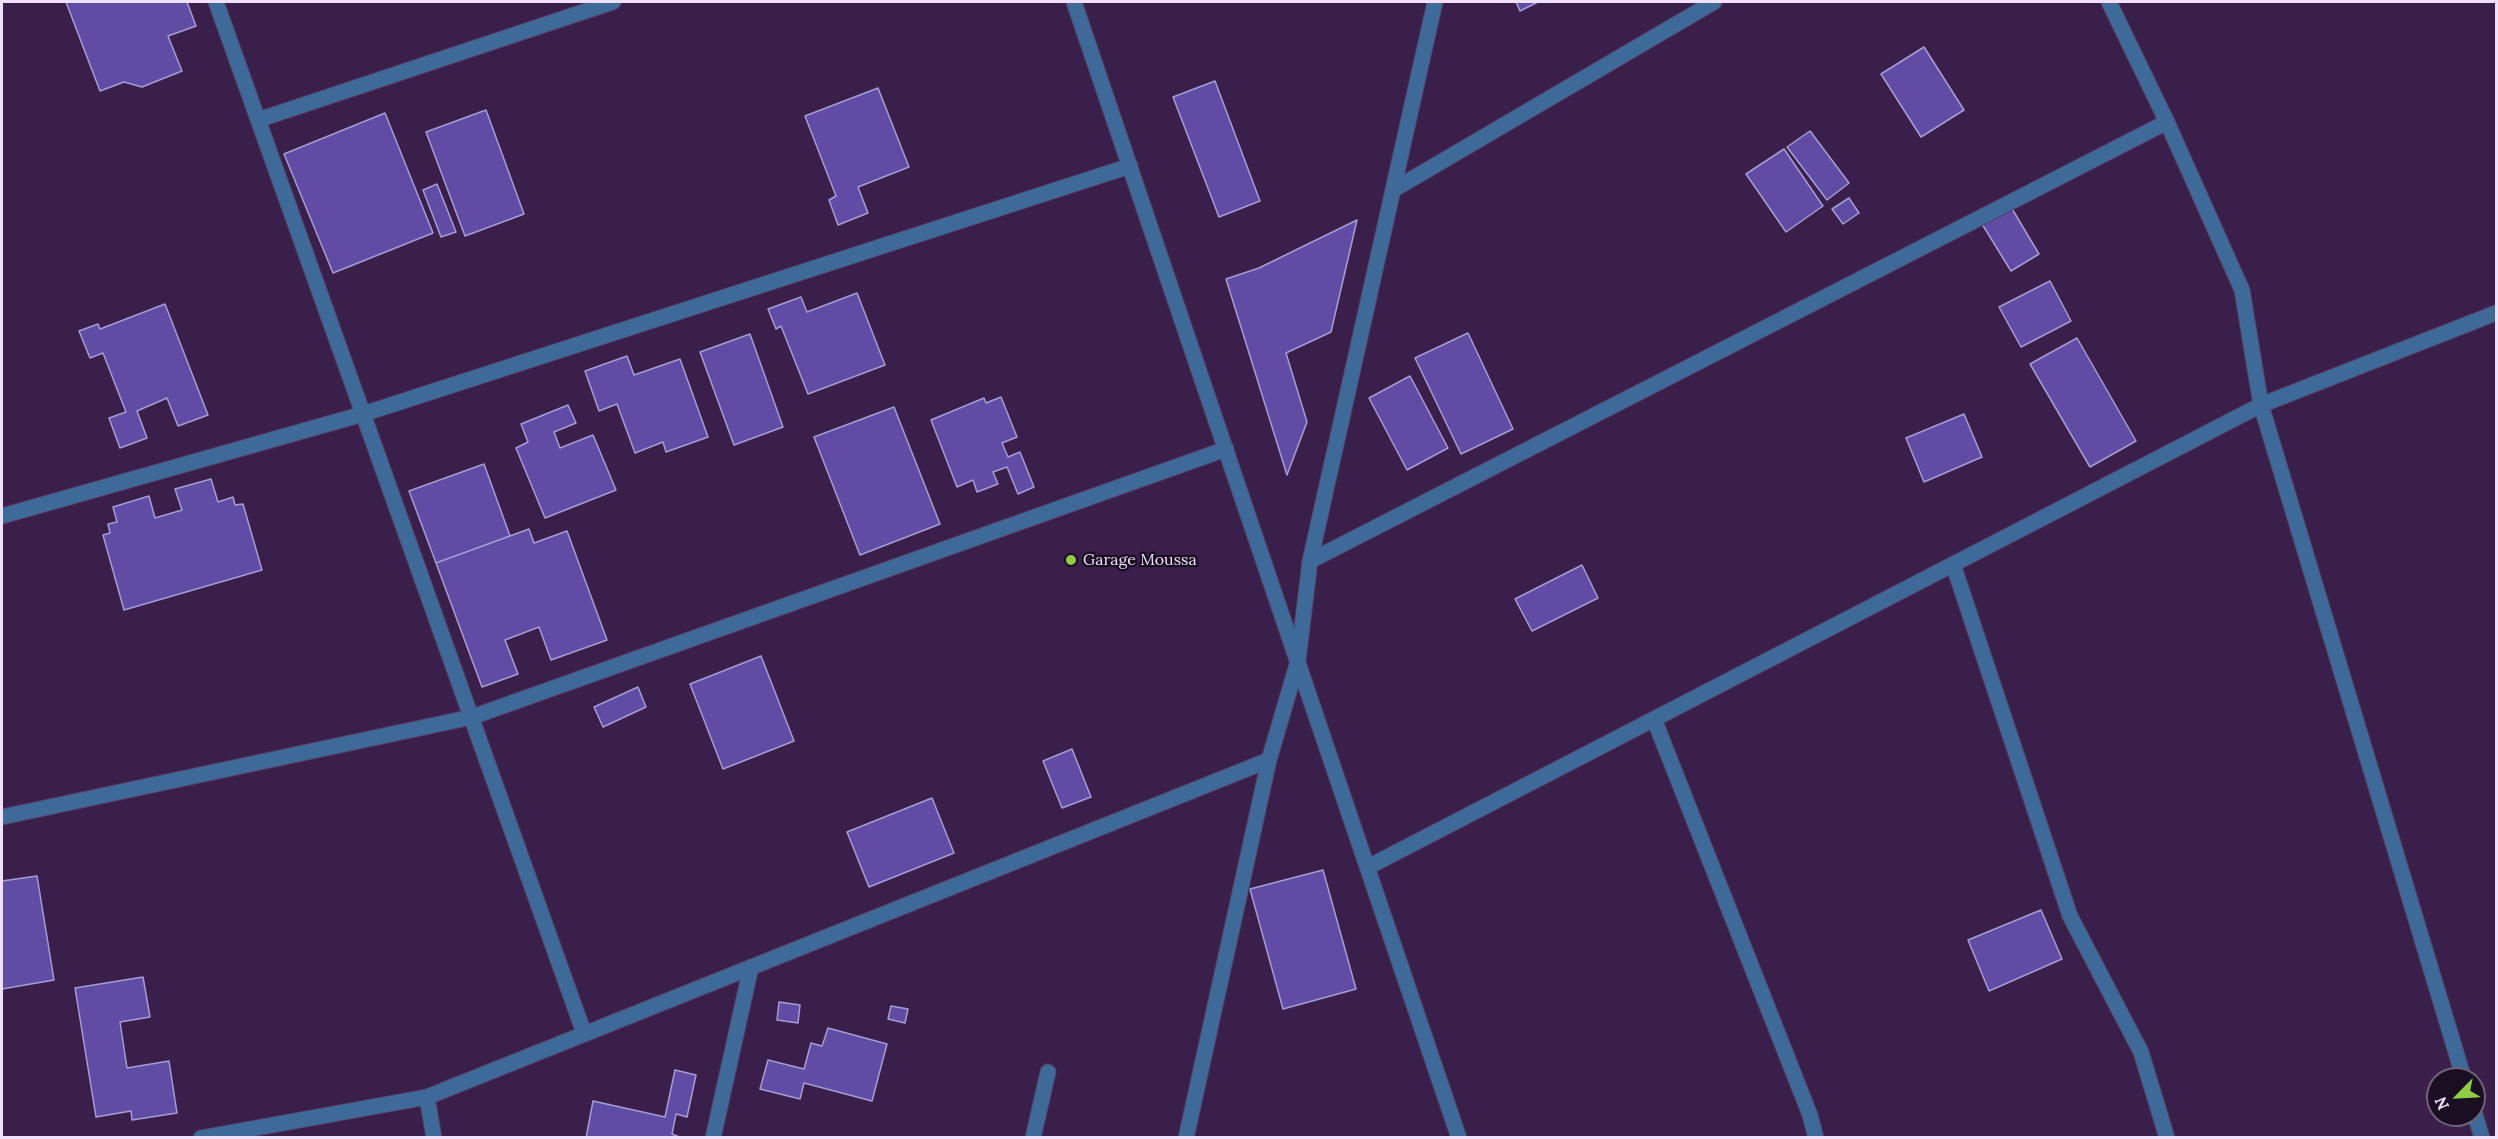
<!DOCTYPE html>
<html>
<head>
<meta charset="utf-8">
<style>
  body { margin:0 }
  #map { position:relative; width:2498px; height:1139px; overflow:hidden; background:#391f49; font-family:Lora,serif }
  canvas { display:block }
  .frame { position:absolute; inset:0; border:3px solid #f0e0fb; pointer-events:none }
  .north { position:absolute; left:2426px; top:1067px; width:60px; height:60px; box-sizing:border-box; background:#1a0f22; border:2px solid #706379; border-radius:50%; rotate:246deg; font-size:16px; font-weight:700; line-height:24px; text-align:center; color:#f0e0fb }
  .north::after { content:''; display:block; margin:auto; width:21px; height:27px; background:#8ece43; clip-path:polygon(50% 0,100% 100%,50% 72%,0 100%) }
</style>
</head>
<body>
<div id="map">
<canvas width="2498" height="1139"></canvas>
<div class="frame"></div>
<div class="north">N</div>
</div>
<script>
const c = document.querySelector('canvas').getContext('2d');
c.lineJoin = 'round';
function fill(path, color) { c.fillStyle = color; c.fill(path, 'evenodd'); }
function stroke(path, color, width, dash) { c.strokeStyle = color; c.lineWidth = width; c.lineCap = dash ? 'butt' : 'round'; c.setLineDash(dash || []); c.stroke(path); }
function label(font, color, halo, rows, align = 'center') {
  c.font = font + ' Lora,serif'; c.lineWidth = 4.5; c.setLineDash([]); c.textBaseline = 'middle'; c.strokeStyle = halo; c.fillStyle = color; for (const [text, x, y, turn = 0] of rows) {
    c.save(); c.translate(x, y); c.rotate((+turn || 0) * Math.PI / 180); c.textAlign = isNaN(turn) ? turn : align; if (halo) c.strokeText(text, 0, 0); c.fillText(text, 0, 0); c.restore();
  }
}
const building = new Path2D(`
  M66,2H187L196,26L168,36L182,71L142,87L124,82L100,91Z
  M1516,2H1538L1520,11Z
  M1924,47L1964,110L1921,137L1881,74Z
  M1215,81L1260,201L1219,217L1173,97Z
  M878,88L909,167L858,187L868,213L838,225L829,200L836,196L805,116Z
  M486,110L524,214L465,236L426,132Z
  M385,113L433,233L333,273L284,154Z
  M1810,131L1849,183L1827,200L1787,147Z
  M1784,149L1823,206L1786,232L1746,174Z
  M437,184L456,232L441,237L423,190Z
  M1849,198L1859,213L1843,224L1832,209Z
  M2011,207L2039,254L2011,271L1982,224Z
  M1357,220L1331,332L1286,353L1307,422L1287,475L1226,279L1259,268Z
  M2050,281L2071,321L2021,347L1999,307Z
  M857,293L885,365L808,394L781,326L776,329L768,309L801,297L807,312Z
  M165,304L208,415L178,426L167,398L137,411L147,438L120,448L109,418L126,412L103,353L90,358L79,331L98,324L100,329Z
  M1468,333L1513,429L1461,454L1415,358Z
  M750,334L783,427L734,445L700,352Z
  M2077,338L2136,441L2090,467L2030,364Z
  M627,356L634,375L680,359L708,437L666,452L663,442L635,453L617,404L599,411L585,371Z
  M1410,376L1448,448L1407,470L1369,398Z
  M1001,397L1017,437L1002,443L1008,457L1020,452L1034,487L1018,494L1007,467L993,472L998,484L977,492L973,480L957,487L931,420L984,398L986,403Z
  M568,405L576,423L554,432L560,448L593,435L616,490L545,518L516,448L528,442L521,424Z
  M894,407L940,524L860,555L814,437Z
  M1964,414L1982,457L1924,482L1906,438Z
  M484,464L510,536L436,563L409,491Z
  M211,479L218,502L233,497L235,505L243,504L262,570L124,610L103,535L110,533L108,524L117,522L113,507L149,496L155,518L182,510L175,489Z
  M529,529L534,543L567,531L607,640L551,660L539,627L505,640L518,674L482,687L436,563Z
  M1582,565L1598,598L1532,631L1515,599Z
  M761,656L794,741L723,769L690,684Z
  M638,687L646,707L603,727L594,707Z
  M1072,749L1091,797L1062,808L1043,761Z
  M932,798L954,853L869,887L847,832Z
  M1323,870L1356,989L1283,1009L1250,889Z
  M37,876L54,980L2,989V881Z
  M2041,910L2062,959L1989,991L1968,940Z
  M143,977L150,1017L120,1022L127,1068L169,1061L177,1113L132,1120L131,1111L96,1117L75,988Z
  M779,1002L800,1005L798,1023L777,1020Z
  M891,1006L908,1009L905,1023L888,1019Z
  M828,1028L887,1044L872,1101L804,1083L800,1099L760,1089L768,1060L804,1069L811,1043L822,1046Z
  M675,1070L696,1075L687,1117L676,1114L672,1134L682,1138H586L593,1101L665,1117Z`);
fill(building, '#604ba5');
stroke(building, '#a59ed4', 1.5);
const minor = new Path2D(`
  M216,2L584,1033
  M2109,2L2167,122L2242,290L2261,405L2464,1079
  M258,120L613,2
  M1393,190L1714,2
  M2,516L363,414L1130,166
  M1310,561L2167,122
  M1953,564L2070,916L2141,1052L2167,1138
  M1654,719L1810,1115L1816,1138
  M2,817L472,717L1226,449
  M1368,867L2261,405L2496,313
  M427,1097L434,1138
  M2474,1111L2482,1138
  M201,1138L427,1097L1269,760
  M713,1138L751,967
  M1033,1138L1048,1072
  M1186,1138L1269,760L1298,661L1310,561L1435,2`);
const tertiary = new Path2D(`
  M1074,2L1459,1138`);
stroke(minor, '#563e65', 17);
stroke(tertiary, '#563e65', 17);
stroke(minor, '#3d6a99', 15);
stroke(tertiary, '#3d6a99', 15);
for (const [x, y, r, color] of [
  [1071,560,6,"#8ece43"]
]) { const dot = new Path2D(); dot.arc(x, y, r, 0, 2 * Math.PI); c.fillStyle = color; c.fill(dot); stroke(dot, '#1a0f22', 2); }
label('16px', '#f0e0fb', '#1a0f22', [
  ["Garage Moussa",1083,560]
], 'left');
</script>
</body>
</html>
